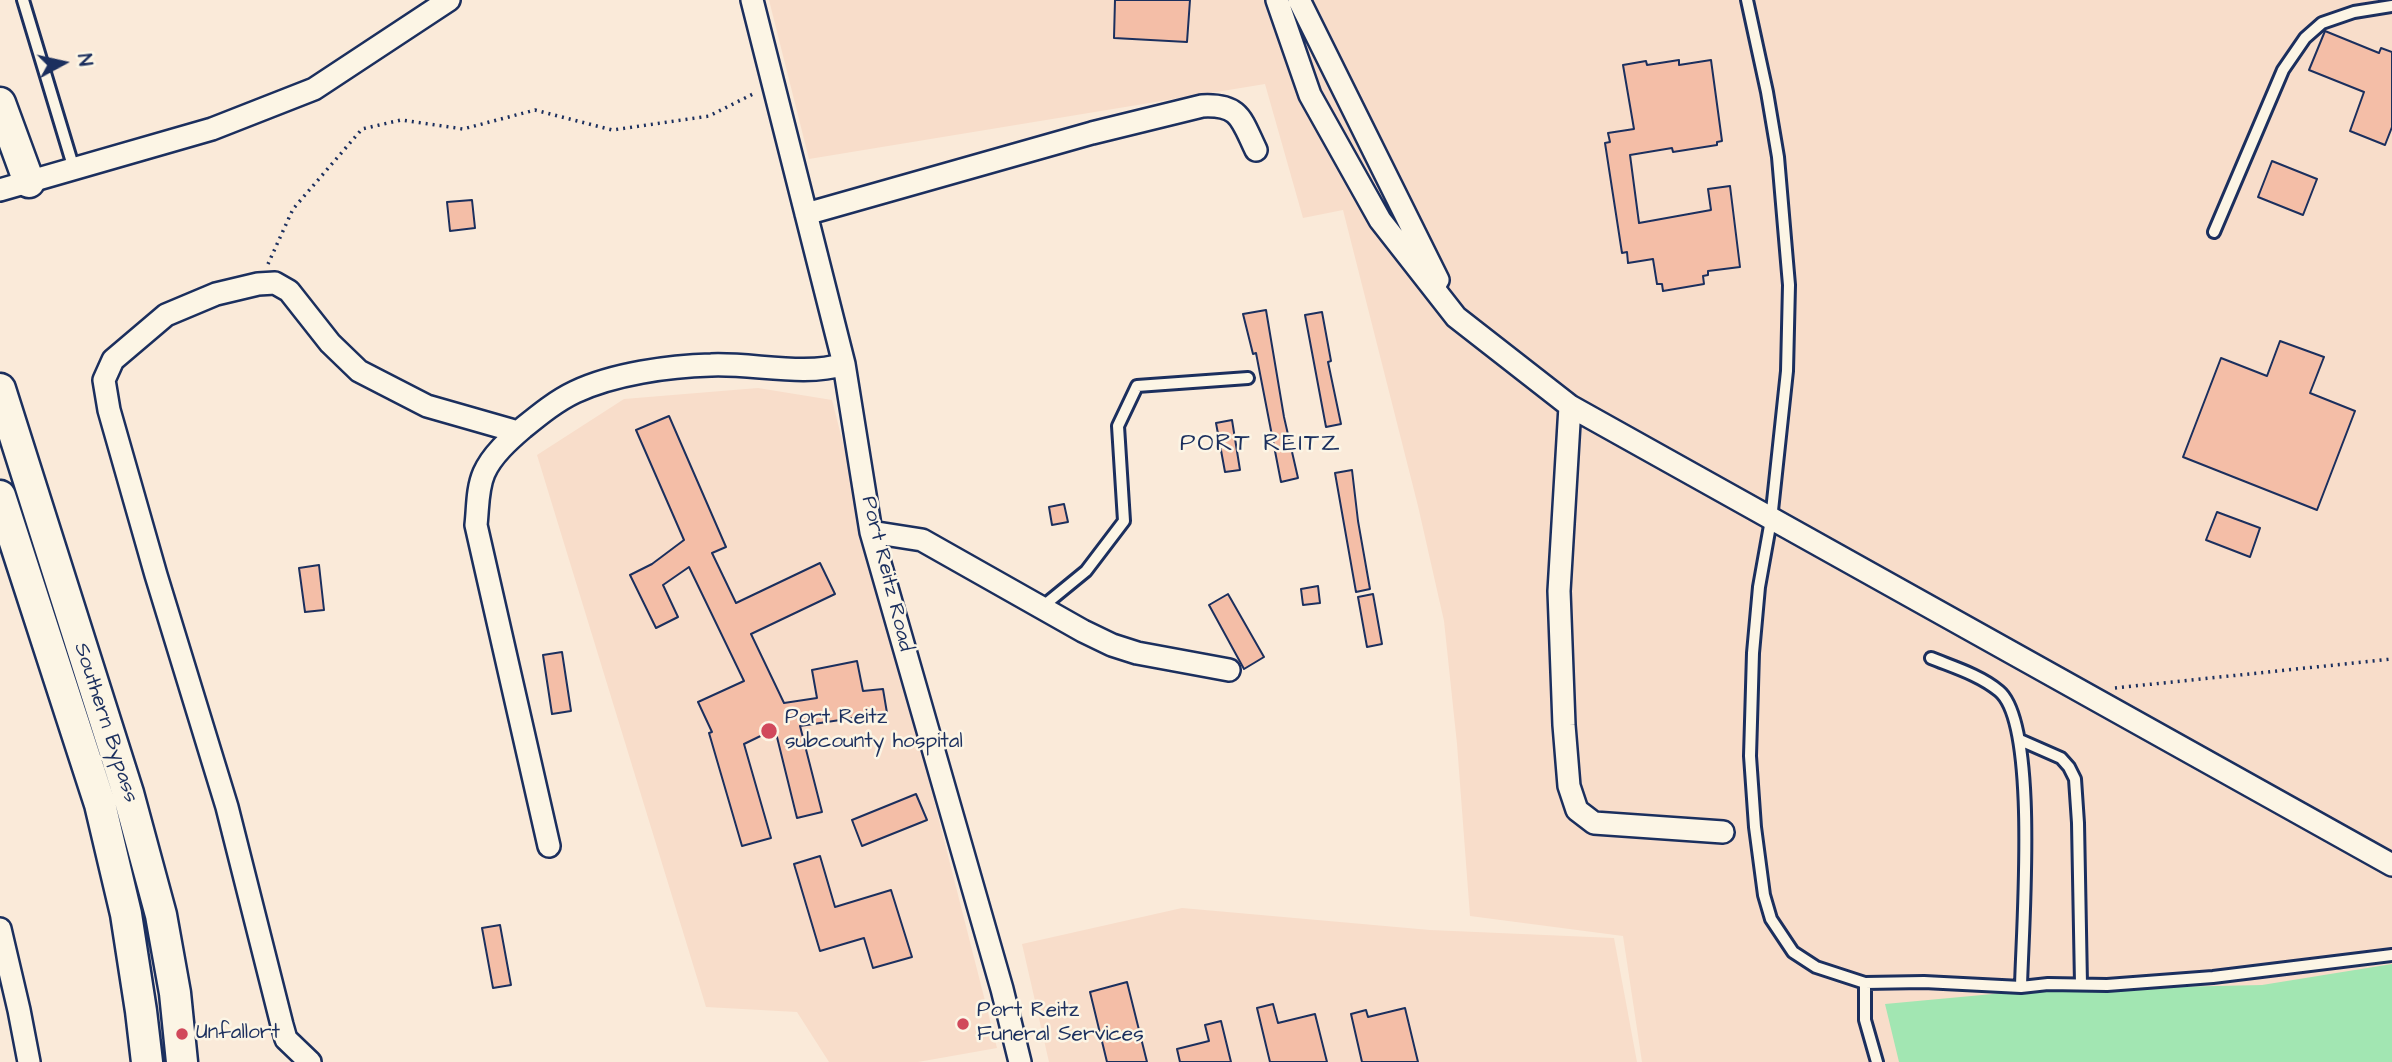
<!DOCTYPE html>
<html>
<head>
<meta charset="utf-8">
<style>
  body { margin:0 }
  #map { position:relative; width:2392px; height:1062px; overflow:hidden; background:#faead9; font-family:"Architects Daughter",sans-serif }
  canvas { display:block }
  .north { position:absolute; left:28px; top:28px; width:70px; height:70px; -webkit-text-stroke:5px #fcf5e5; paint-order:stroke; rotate:82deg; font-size:19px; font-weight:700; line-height:28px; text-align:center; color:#1b2f5e }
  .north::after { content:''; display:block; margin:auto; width:24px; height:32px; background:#1b2f5e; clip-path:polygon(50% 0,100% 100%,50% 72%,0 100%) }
</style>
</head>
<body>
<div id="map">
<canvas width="2392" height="1062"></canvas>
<div class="north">N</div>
</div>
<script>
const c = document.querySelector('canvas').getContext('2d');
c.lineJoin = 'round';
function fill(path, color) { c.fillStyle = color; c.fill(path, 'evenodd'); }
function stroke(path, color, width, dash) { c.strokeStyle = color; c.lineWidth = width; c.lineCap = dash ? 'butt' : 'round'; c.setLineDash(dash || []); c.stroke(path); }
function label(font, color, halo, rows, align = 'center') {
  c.font = font + ' "Architects Daughter",sans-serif'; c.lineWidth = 5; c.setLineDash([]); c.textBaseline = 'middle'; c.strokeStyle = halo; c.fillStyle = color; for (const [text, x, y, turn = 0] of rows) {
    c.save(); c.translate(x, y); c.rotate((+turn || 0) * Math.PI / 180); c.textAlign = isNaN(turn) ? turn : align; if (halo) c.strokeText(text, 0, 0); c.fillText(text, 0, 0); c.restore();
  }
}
fill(new Path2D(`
  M769,0H2392V1062H1642L1623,936L1470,916L1457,744L1444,621L1418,506L1343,210L1303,218L1265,84L809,159Z
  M758,388L832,400L997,1048L918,1062H829L797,1012L706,1007L537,455L624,399Z
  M1182,908L1430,930L1614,938L1637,1062H1049L1022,944Z`), '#f8ddca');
fill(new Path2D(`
  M2392,964V1062H1899L1885,1004L2036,990L2262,985Z`), '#a2e6b2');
const building = new Path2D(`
  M1115,0H1190L1187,42L1114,38Z
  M2325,31L2379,53L2381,48L2392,52V127L2385,145L2350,131L2364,92L2309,70Z
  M1679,60V65L1711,60L1722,141L1717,142V145L1673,152L1672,148L1630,155L1639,223L1711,210L1708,189L1730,186L1740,267L1708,271V275L1703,276L1704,284L1663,291L1662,284H1657L1653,259L1628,263L1627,252L1622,253L1605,143L1610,142L1608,133L1634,129L1623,65L1646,61L1647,65Z
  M2272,161L2317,179L2303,215L2258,197Z
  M472,200L475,228L450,231L447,202Z
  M1266,310L1284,417L1298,478L1281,482L1256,353L1253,354L1243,314Z
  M1322,312L1331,361L1328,362L1341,424L1326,427L1305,315Z
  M2280,341L2324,357L2310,393L2355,411L2317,510L2183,457L2221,358L2267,376Z
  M669,416L726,547L712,553L736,603L820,563L835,594L751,634L784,703L817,698L812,670L857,661L863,691L883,689L887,713L800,726L822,812L797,818L775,729L744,744L771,838L742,846L709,733L712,732L698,702L744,681L689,567L663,585L678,617L656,628L630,575L652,564L684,540L636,430Z
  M1232,420L1240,470L1225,472L1216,423Z
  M1352,470L1358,521L1370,589L1356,592L1335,473Z
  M1064,504L1068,522L1052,525L1049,507Z
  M2217,512L2260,528L2250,557L2206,540Z
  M319,565L324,610L305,612L299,568Z
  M1318,586L1320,603L1303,605L1301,589Z
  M1228,594L1264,657L1244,669L1209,605Z
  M1373,594L1382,644L1367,647L1358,597Z
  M562,652L571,711L552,714L543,655Z
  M916,794L927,820L862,846L852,820Z
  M820,856L835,907L891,890L912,957L873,968L864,938L820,951L794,864Z
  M500,925L511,985L493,988L482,928Z
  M1127,982L1147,1062H1107L1090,992Z
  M1273,1004L1278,1023L1315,1014L1327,1062H1270L1257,1008Z
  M1405,1008L1418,1062H1362L1351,1014L1366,1010L1368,1017Z
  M1221,1021L1231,1062H1180L1177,1049L1209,1041L1205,1025Z`);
fill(building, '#f4bea7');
stroke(building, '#1b2f5e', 2);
const lane = new Path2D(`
  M23,0L74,169
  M1747,0L1767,92L1778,157L1789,285L1787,371L1771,520L1759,587L1753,653L1750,756L1755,827L1764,895L1771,919L1793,952L1816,967L1865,983L1924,982L2021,987L2048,984L2107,985L2213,977L2392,955
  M2214,232L2283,70L2305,38L2322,23L2354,12L2392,6
  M1042,607L1086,571L1124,521L1118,426L1137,386L1248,378
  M1931,658C1953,667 1980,675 1999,691C2039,724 2022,931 2021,987
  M2020,740L2061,758L2069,767L2075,779L2078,823L2081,984
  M1865,983V1020L1877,1062`);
const street = new Path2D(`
  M752,0L844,364L871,532L1002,989L1020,1062
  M1277,0L1310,95L1380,220L1456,317L1570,406L2392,865
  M1299,0L1438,280
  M0,190L212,129L314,89L449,0
  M806,214L1092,133L1202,106C1240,104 1241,119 1256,150
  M1570,406L1559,591L1564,725L1569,786L1577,810L1594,823L1723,832
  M871,532L922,540L1083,631L1112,645L1137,653L1229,670
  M549,846L476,525C478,508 477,489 484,473C492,455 509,440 523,428C539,415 556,401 575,392C613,374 669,366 711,365C753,363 805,377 844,364
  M0,929L19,1010L29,1062
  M310,1062L286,1039L282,1025L227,807L156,575L109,410L104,380L113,360L166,315L216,294L258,284L275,283L289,291L330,343L359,371L427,406L518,432`);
const secondary = new Path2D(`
  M0,103L29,182
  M0,389L128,793L161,915L175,993L182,1062
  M0,496L100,804L126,914L141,1011L147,1062`);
stroke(lane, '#1b2f5e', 16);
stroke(street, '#1b2f5e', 26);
stroke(secondary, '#1b2f5e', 35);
stroke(new Path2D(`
  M268,264L293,209L362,129L401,120L463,129L535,110L612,130L709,116L755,93
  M2115,688L2392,659`), '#1b2f5e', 3.5, [2, 5]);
stroke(lane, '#fcf5e5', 10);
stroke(street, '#fcf5e5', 21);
stroke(secondary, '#fcf5e5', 30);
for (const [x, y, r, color] of [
  [769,731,9,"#d1495b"],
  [963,1024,7,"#d1495b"],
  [182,1034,7,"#d1495b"]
]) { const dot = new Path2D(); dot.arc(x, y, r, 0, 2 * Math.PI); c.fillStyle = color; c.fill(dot); stroke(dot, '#fcf5e5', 2.5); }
label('21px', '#1b2f5e', '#fcf5e5', [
  ["Port Reitz Road",886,574,76],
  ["Southern Bypass",105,723,72]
]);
label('21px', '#1b2f5e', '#fcf5e5', [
  ["Port Reitz",785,719],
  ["subcounty hospital",785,743],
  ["Port Reitz",977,1012],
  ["Funeral Services",977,1036],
  ["Unfallort",196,1034]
], 'left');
c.letterSpacing = '2px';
label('24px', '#1b2f5e', '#fcf5e5', [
  ["PORT REITZ",1261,445]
]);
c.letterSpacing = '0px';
</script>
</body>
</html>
